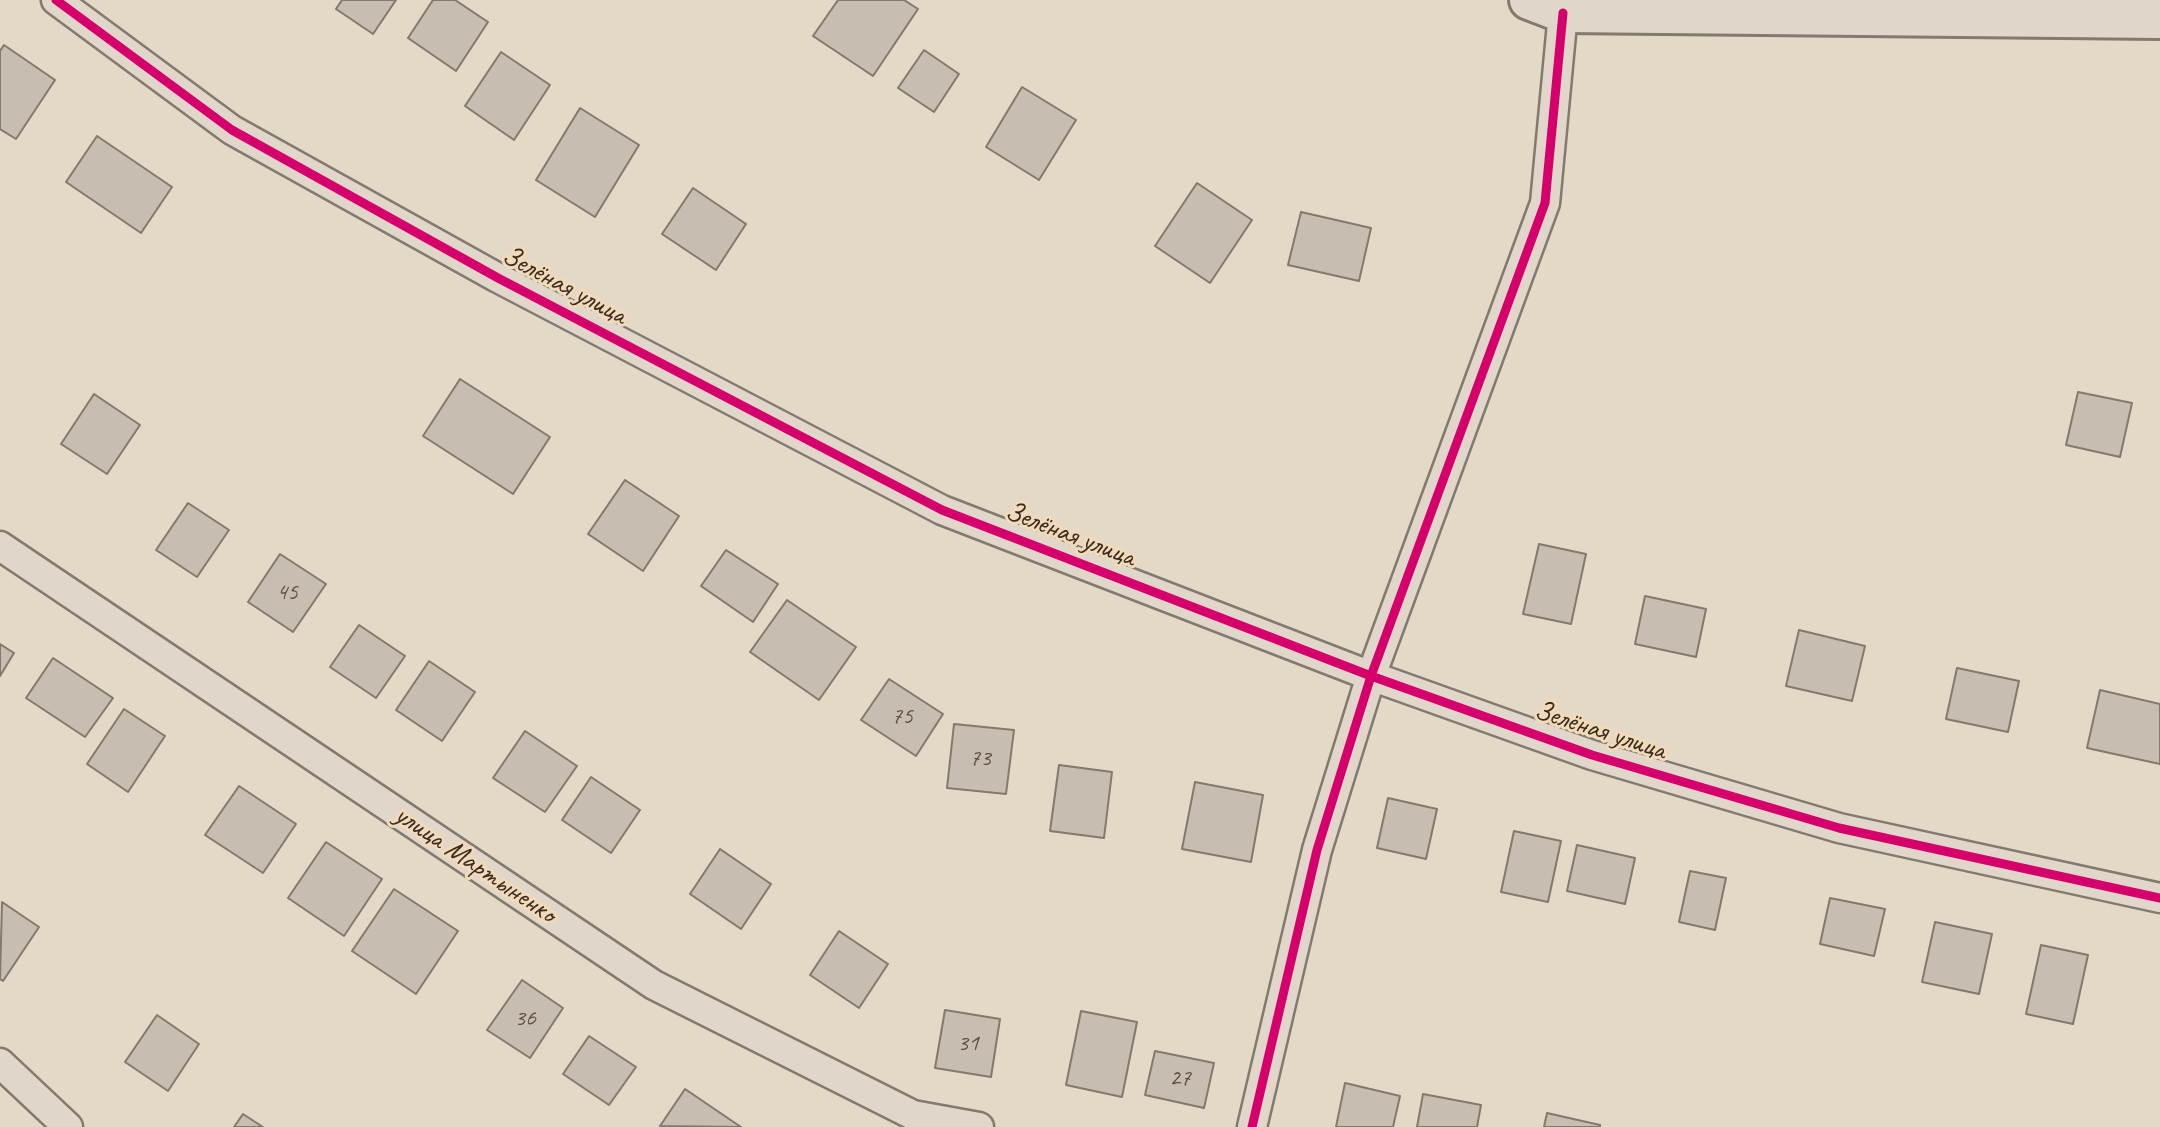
<!DOCTYPE html>
<html>
<head>
<meta charset="utf-8">
<style>
  body { margin:0 }
  canvas { display:block; background:#e4d8c6 }
</style>
</head>
<body>
<canvas width="2160" height="1127"></canvas>
<script>
const c = document.querySelector('canvas').getContext('2d');
c.lineJoin = 'round';
function fill(path, color) { c.fillStyle = color; c.fill(path, 'evenodd'); }
function stroke(path, color, width, dash) { c.strokeStyle = color; c.lineWidth = width; c.lineCap = dash ? 'butt' : 'round'; c.setLineDash(dash || []); c.stroke(path); }
function label(font, color, halo, rows, align = 'center') {
  c.font = font + ' Caveat,sans-serif'; c.lineWidth = 6; c.setLineDash([]); c.textBaseline = 'middle'; c.strokeStyle = halo; c.fillStyle = color; for (const [text, x, y, turn = 0] of rows) {
    c.save(); c.translate(x, y); c.rotate((+turn || 0) * Math.PI / 180); c.textAlign = isNaN(turn) ? turn : align; if (halo) c.strokeText(text, 0, 0); c.fillText(text, 0, 0); c.restore();
  }
}
const building = new Path2D(`
  M342,0H396L373,34L336,9Z
  M433,0H455L488,22L456,71L408,38Z
  M838,0H904L918,9L873,76L813,36Z
  M4,45L55,80L16,139L0,129V51Z
  M924,50L959,74L934,112L898,88Z
  M501,52L550,85L514,140L465,106Z
  M1022,87L1076,120L1039,180L986,147Z
  M580,108L639,145L595,217L536,180Z
  M97,136L172,187L141,233L66,182Z
  M1197,183L1252,220L1210,283L1155,246Z
  M693,188L746,224L716,270L662,234Z
  M1301,212L1371,228L1359,281L1288,265Z
  M460,379L550,437L513,494L423,436Z
  M2078,392L2132,403L2120,457L2066,445Z
  M94,394L140,425L107,474L61,444Z
  M625,480L679,516L643,571L588,534Z
  M188,503L229,530L197,577L156,550Z
  M1539,544L1586,554L1571,624L1523,614Z
  M726,550L778,584L753,622L701,586Z
  M280,554L326,584L293,632L248,602Z
  M1645,596L1706,609L1696,657L1635,644Z
  M787,600L856,647L819,700L750,652Z
  M359,625L405,656L376,698L330,667Z
  M1799,630L1865,646L1852,701L1786,686Z
  M0,644L14,653L0,676Z
  M53,658L113,698L85,737L26,698Z
  M429,661L475,692L442,741L396,710Z
  M1957,668L2019,681L2008,732L1946,719Z
  M889,679L943,714L916,756L861,720Z
  M2100,690L2160,704V764L2087,748Z
  M124,709L165,736L128,792L87,764Z
  M954,724L1014,730L1006,794L947,788Z
  M525,731L577,766L545,812L493,778Z
  M1059,765L1112,772L1104,838L1050,831Z
  M591,777L640,810L611,853L562,820Z
  M1195,782L1263,795L1251,862L1182,849Z
  M239,786L296,824L263,873L205,835Z
  M1388,798L1437,809L1426,859L1377,848Z
  M1514,831L1561,841L1548,902L1501,892Z
  M326,842L382,879L344,936L288,898Z
  M1577,845L1635,858L1625,904L1567,891Z
  M720,849L771,884L741,929L690,894Z
  M1690,871L1726,878L1715,930L1679,922Z
  M394,889L458,931L416,994L352,951Z
  M1830,898L1885,909L1874,956L1820,944Z
  M2,902L39,927L3,981L0,979Z
  M1935,922L1992,934L1979,994L1922,982Z
  M839,931L888,964L859,1008L810,975Z
  M2041,945L2088,955L2073,1024L2026,1014Z
  M522,980L563,1008L530,1058L487,1030Z
  M945,1010L1000,1019L991,1077L935,1068Z
  M1081,1011L1137,1022L1122,1097L1066,1085Z
  M157,1015L199,1044L168,1091L125,1062Z
  M589,1036L636,1067L609,1105L563,1074Z
  M1155,1051L1214,1063L1204,1108L1145,1095Z
  M1345,1083L1400,1096L1393,1127H1336Z
  M685,1089L741,1127L660,1126Z
  M1423,1094L1481,1105L1477,1127H1417Z
  M1547,1113L1600,1125V1127H1544Z
  M243,1114L263,1127H234Z`);
fill(building, '#c7bdb0');
stroke(building, '#82796f', 2);
const minor = new Path2D(`
  M56,0L232,130L498,278L942,510L1371,676L1592,755L1839,828L2160,898
  M0,546L654,985L913,1115L979,1127
  M0,1063L68,1127
  M1252,1127L1317,850L1371,676L1545,203L1563,13`);
const secondary = new Path2D(`
  M1529,0L1563,13L2160,19`);
stroke(minor, '#82796f', 33);
stroke(secondary, '#82796f', 44);
stroke(minor, '#e0d7ca', 28);
stroke(secondary, '#e0d7ca', 38);
stroke(new Path2D(`
  M56,0L232,130L498,278L942,510L1371,676L1592,755L1839,828L2160,898
  M1252,1127L1317,850L1371,676L1545,203L1563,13`), '#d6006c', 9);
label('24px', '#5e4f42', null, [
  ["45",287,593],
  ["75",902,717],
  ["73",980,759],
  ["36",525,1019],
  ["31",968,1044],
  ["27",1180,1079]
]);
label('28px', '#3b2a1e', '#f1dab9', [
  ["Зелёная улица",564,286,28],
  ["Зелёная улица",1070,535,21],
  ["Зелёная улица",1600,731,18],
  ["улица Мартыненко",475,865,34]
]);
</script>
</body>
</html>
